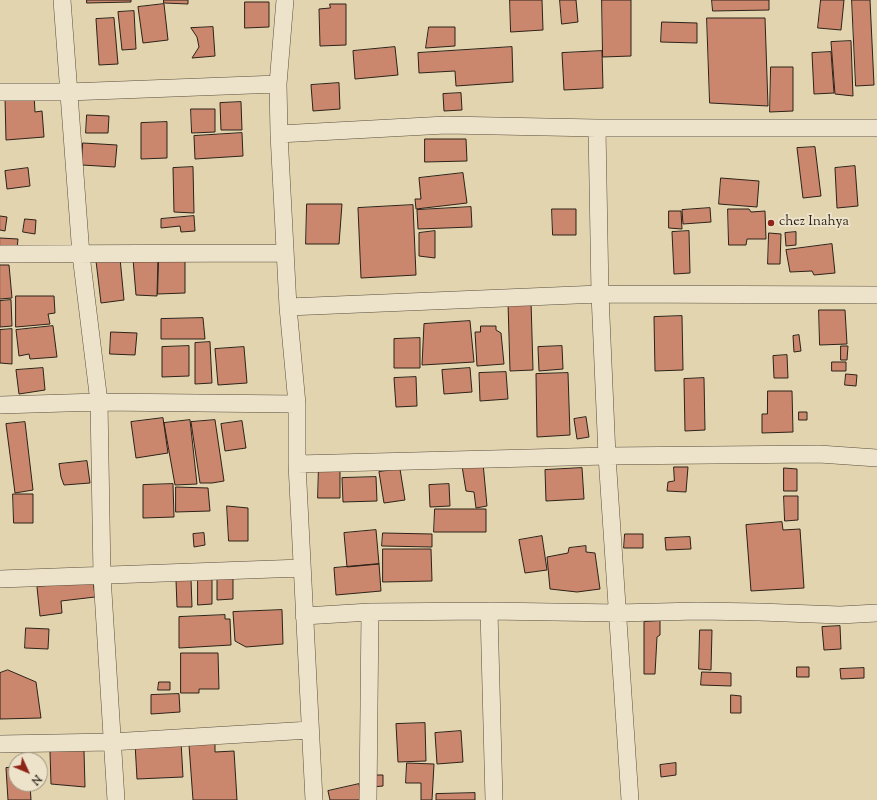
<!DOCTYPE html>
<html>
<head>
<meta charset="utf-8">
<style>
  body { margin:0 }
  #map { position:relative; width:877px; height:800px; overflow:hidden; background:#e2d4ae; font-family:"Sorts Mill Goudy",serif }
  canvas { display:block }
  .north { position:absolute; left:8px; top:752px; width:40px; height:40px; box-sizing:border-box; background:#ece3ca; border:1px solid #a09683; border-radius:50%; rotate:134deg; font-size:11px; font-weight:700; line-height:16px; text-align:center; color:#2d2219 }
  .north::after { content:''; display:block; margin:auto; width:14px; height:18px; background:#8f2418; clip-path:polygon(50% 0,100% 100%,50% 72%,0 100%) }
</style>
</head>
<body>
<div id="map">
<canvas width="877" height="800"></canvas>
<div class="north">N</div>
</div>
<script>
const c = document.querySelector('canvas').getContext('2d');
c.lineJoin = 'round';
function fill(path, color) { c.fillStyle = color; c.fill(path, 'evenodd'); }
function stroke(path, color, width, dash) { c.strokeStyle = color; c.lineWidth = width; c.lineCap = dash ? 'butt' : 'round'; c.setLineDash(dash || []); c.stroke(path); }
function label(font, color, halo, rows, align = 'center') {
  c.font = font + ' "Sorts Mill Goudy",serif'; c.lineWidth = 4; c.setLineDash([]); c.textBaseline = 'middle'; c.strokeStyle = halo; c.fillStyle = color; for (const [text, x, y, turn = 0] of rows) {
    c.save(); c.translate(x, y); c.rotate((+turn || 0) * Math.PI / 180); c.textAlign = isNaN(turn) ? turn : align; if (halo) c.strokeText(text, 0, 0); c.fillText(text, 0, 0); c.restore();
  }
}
const building = new Path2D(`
  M87,0H131V2L87,3Z
  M164,0H188V4L164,3Z
  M510,0H542L543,30L511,32Z
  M560,0H576L578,22L562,24Z
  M602,0H631V56L603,57Z
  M712,0H769V10L713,11Z
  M821,0H844L841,30L818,28Z
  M852,0H870L874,85L856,86Z
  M245,2H269V27L245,28Z
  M164,4L168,40L143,43L138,7Z
  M330,4H346V45L320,46L319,9L330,8Z
  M134,11L136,49L122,50L118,12Z
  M114,18L118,64L99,65L96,19Z
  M707,18H765L768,106L710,103Z
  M662,22L697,23V43L661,42Z
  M213,27L215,56L192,58L199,47L197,37L191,28Z
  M429,27H455V46L426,48Z
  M851,41L853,96L835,94L831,42Z
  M395,47L398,75L355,79L353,51Z
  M512,47L513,82L456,86L455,71L419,73L418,53Z
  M602,51L603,88L564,90L562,53Z
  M831,52L834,93L814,94L812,53Z
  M771,67H793V111L770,112Z
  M339,83L340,109L313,111L311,85Z
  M461,93L462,110L444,111L443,94Z
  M34,94L35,112L42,111L44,137L6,140L5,97Z
  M241,102L242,130H221L220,103Z
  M191,109H215V132L192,133Z
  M87,115L109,116L108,133H86Z
  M167,122V158L141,159V123Z
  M242,133L243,156L195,159L194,136Z
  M425,139H466L467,161L425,162Z
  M83,143L117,145L115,167L82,165Z
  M815,147L821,196L803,198L797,148Z
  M855,166L858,206L837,208L835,168Z
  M193,167L194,213L174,212L173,168Z
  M28,168L30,186L7,189L5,171Z
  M463,173L467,203L416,209L415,199H421L419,178Z
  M721,178L759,181L757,207L719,204Z
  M307,204H342L339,244H306Z
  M413,205L416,275L361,278L358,208Z
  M471,207L472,227L418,229L417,210Z
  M710,208L711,222L683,224L682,210Z
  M552,209H576V235H553Z
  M728,209H749L751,212L765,211L766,239H747L746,245H729Z
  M669,211H681L682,229L669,228Z
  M0,216L7,217L5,231L0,230Z
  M194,216L195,231L181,232L180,226L161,228V219Z
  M25,219L36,220L35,234L23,232Z
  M435,231V258L419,256V233Z
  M689,231L690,273L674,274L672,232Z
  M796,232V245L786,246L785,233Z
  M769,233L781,234L780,264H768Z
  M0,238L18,239L17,249L0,248Z
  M832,244L835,273L814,275L812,271L790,272L786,250Z
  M120,258L124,300L101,303L96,261Z
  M158,258L157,296L136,295L133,259Z
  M159,259H185V293L158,294Z
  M0,265H9L12,298L0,299Z
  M16,296H54L55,313L48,314L50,324L16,327Z
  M11,300L12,326L0,327V301Z
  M531,301L533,370L510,371L508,302Z
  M819,310H845L847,344L820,345Z
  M682,316L683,370L655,371L654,317Z
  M203,318L205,339H161V319Z
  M470,321L474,362L422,365L424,324Z
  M53,326L57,357L30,359L29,354L19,356L16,330Z
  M481,326H496V330L501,333L504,364L477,366L475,332H480Z
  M12,329V364L0,363V330Z
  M111,332L137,333L135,355L110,354Z
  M799,335L801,351L794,352L793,336Z
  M420,338V368H394V339Z
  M210,342L212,383L195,384V343Z
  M189,346V376L162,377V347Z
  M562,346L563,369L539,371L538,347Z
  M841,346H848L847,360H841Z
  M244,347L247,383L218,385L215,349Z
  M787,355L788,378H774L773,356Z
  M832,362H846V371H832Z
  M43,368L45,390L19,394L16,370Z
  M470,368L472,392L444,394L442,370Z
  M506,372L508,399L480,401L479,373Z
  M568,373L570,435L537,437L536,374Z
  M846,374L857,375L856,386L845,385Z
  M416,377L417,406L396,407L394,378Z
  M704,378L705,430L685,431L684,379Z
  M768,391H792L793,432L762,433V414H767Z
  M799,412H807V420H799Z
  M586,417L589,437L577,439L574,419Z
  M163,418L168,453L136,458L131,422Z
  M190,420L197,484L175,485L164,423Z
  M215,420L224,481L212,483H200L191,422Z
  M242,421L246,448L225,451L221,424Z
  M25,422L33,490L15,493L6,424Z
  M87,461L90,483L64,485L61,477L59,464Z
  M483,463L487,506L476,508L474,492L466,491L462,466Z
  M319,464H340V498H318Z
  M674,467H688L686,492L667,491L668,482L674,481Z
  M582,468L584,499L546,501L545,470Z
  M784,468L797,469V491H784Z
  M400,469L405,500L384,503L379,472Z
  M376,477L377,501L343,502L342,478Z
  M173,484L174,517L143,518V485Z
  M449,484L450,506L430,507L429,485Z
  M176,487L208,488L210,511L176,512Z
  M13,494H33V523H14Z
  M784,496H798V520L785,521Z
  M227,506L248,508V541H229Z
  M435,509H486V532H434Z
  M782,522L783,530L800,529L804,588L751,591L746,525Z
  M376,530L379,564L347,567L344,533Z
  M204,533L205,545L194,547L193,534Z
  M383,533L432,534V547L382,546Z
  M625,534H643V548H624Z
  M542,536L547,570L525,573L519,540Z
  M690,537L691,549L666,550L665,538Z
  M586,546V552L595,553L600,589L577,592L550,589L547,557L568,553L569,548Z
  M383,549H431L432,581L383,582Z
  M379,564L381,591L336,595L334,568Z
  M233,574V599L217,600V575Z
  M198,577H212V604L198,605Z
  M191,579L192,607H177L176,580Z
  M93,580L95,597L61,601L62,613L40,616L37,587Z
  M282,610L283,644L246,647L235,641L233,612Z
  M225,615V619H230L231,645L179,648V617Z
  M660,621V635L657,637L655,674H644V622Z
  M840,626L841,649L824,650L822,627Z
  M26,628L49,629L48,649L25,648Z
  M700,630H712L711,670L699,669Z
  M181,653H218L219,689H199V693H181Z
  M797,667H809V677H797Z
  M864,668V678L841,679L840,669Z
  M8,670L36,682L41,718L0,719V673Z
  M702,672L731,673V686L701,685Z
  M159,682H170V690H158Z
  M179,694L180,712L151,714V695Z
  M731,695L741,696V713H731Z
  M425,723L426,761L398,762L396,724Z
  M461,731L463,762L437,764L435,733Z
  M181,741L183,777L137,779L135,743Z
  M215,744V752L234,751L237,800H193L189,745Z
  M84,751L85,787L51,784L50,752Z
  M407,763L434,764L432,800H421V783H406Z
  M676,763V775L661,777L660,765Z
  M16,767V784H30L31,800H8L6,768Z
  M371,775H383V786L372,787Z
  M359,784L362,800H330L328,791Z
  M475,793V800H436V794Z`);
fill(building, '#ca876d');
stroke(building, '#2d2219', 1);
const street = new Path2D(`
  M62,0L81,255L99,402L102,576L116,800
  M285,0L278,84L279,134L288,307L297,404V464L314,800
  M0,92H68L278,84
  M597,128L600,294L607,456L630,800
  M279,134L446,125L597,128H877
  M0,254L285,253
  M288,307L600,294L877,295
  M0,405L99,402L297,404
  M297,464L607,456L819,454L877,458
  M0,579L302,568
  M489,611L494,800
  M304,616L370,612L489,611L618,613L698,611L759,612L840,615L877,613
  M0,744L111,742L310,730
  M368,800L370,612`);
stroke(street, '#5a4e3e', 18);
stroke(street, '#ece3ca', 17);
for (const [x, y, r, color] of [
  [771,223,4,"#8f2418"]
]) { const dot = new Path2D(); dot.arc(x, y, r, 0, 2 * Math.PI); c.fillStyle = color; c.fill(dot); stroke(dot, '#ece3ca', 1.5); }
label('14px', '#2d2219', '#ece3ca', [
  ["chez Inahya",779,223]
], 'left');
</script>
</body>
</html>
